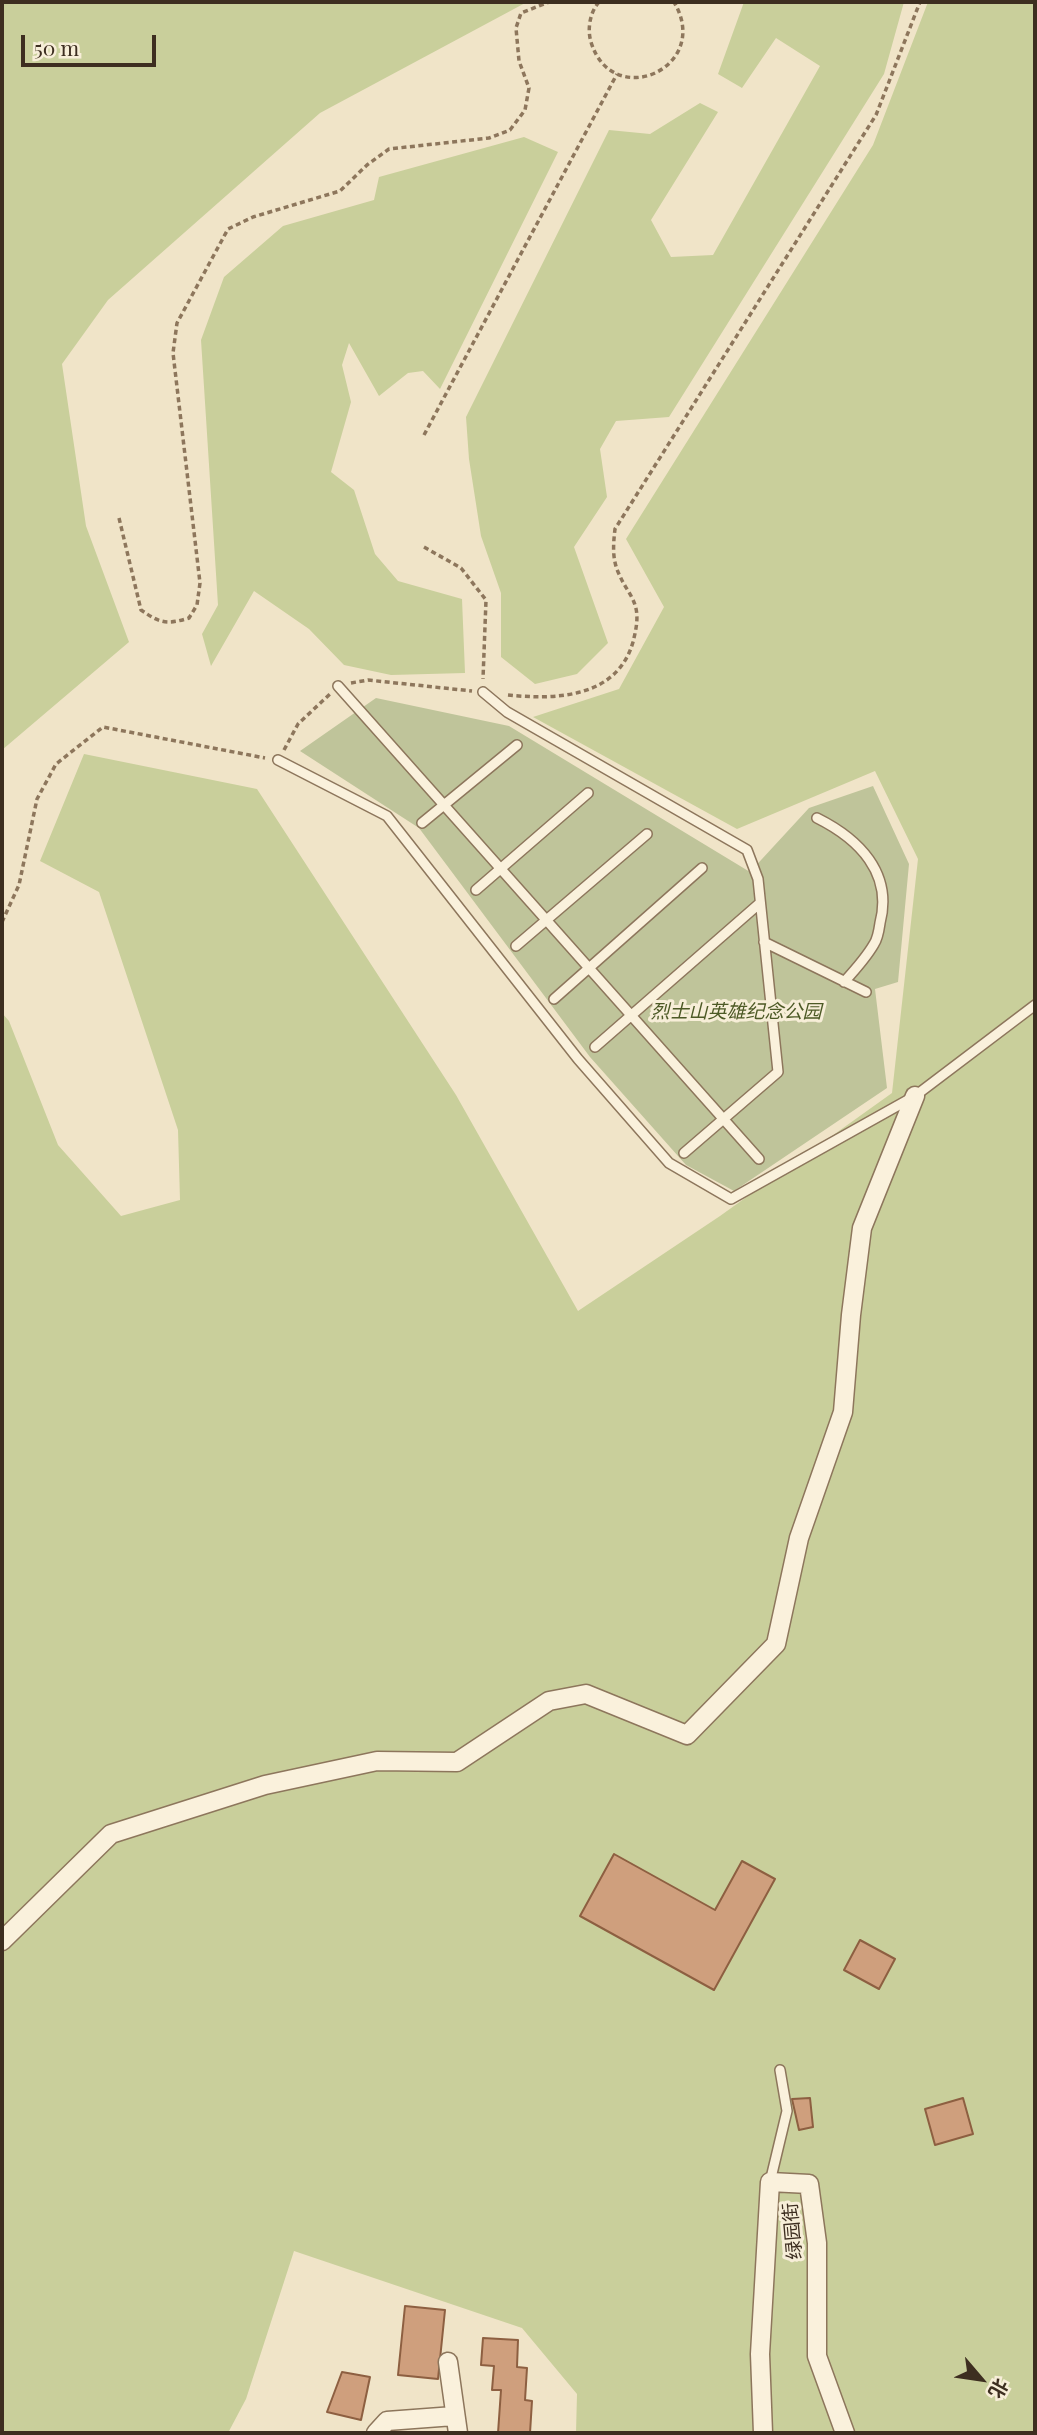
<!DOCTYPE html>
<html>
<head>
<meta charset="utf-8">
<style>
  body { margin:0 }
  #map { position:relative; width:1037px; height:2435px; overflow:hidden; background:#f0e4c8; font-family:"Playfair Display","Noto Sans SC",serif }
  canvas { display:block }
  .frame { position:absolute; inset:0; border:4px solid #3d2e20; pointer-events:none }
  .north { position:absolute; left:946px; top:2344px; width:70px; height:70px; -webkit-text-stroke:5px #f7eed8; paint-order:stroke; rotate:119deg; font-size:19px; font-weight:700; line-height:28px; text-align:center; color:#3d2e20 }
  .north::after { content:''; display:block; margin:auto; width:24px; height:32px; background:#3d2e20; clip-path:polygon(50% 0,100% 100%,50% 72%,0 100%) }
  .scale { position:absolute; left:21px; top:35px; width:135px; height:32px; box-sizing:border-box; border:4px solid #3d2e20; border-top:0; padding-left:9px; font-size:21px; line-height:24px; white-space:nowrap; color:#3d2e20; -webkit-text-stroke:5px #f7eed8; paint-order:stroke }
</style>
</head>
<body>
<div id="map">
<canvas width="1037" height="2435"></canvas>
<div class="frame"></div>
<div class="north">北</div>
<div class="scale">50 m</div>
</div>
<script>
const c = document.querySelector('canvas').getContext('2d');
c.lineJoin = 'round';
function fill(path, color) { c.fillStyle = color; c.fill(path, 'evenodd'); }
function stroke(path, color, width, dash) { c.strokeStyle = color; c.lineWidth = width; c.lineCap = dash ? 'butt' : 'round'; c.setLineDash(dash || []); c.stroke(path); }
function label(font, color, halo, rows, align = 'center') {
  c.font = font + ' "Playfair Display","Noto Sans SC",serif'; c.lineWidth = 6; c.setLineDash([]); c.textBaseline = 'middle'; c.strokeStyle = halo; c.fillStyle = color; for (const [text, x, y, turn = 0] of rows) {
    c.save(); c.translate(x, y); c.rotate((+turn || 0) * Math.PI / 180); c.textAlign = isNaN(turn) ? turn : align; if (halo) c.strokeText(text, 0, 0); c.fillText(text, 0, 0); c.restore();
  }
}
fill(new Path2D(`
  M2,2H527L320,113L108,300L62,364L86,526L129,642L2,750Z
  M744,2H904L884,74L669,417L616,421L600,449L607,497L574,547L608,643L577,674L535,684L501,657V593L481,536L469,459L466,417L609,130L650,134L700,103L718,112L651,220L671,257L713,255L820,66L776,38L742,88L718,74Z
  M928,2H1035V2433H576L577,2394L522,2328L294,2251L246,2399L228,2433H2V1013L9,1021L58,1145L121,1216L180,1200L178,1130L99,892L40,861L84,754L257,789L456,1095L578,1311L720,1216L892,1093L918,859L875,771L737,829L533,717L619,689L664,607L626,539L873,145Z
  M524,137L558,152L440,389L423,371L408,373L379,396L349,343L342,365L351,402L331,472L354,490L375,554L398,581L462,599L465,673L391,675L344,665L309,629L254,591L211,666L202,634L218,605L201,340L224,277L283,226L374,200L379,177Z`), '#c9cf9b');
fill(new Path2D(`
  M376,698L509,726L750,872L809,808L873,786L909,864L898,982L875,989L887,1088L734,1191L686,1165L590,1057L419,828L300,751Z`), '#bfc49a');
const building = new Path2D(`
  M614,1854L715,1910L742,1861L775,1879L714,1990L580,1916Z
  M860,1940L895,1959L879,1989L844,1970Z
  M810,2098L813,2127L799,2130L792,2099Z
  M963,2098L973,2134L935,2145L925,2109Z
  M405,2306L445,2310L438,2379L398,2375Z
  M483,2338L518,2340L517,2367L527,2368L525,2400L532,2401L530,2433H498L501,2390H492L494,2366L481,2365Z
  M342,2372L370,2377L361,2420L327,2412Z`);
fill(building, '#cf9f7d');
stroke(building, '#8d5f41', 2);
const lane = new Path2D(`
  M338,686L759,1159
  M483,692L507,712L747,850L758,879L778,1072L684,1153
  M278,760L387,816L578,1059L669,1163L731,1199L915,1096L1035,1005
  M817,818C859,839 893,873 880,923C879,930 878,938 874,944C866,958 855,970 844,982
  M422,823L517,745
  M476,890L588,793
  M764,942L866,992
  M516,946L647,834
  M554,999L702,868
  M595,1047L760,903
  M770,2182L787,2111L780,2070`);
const street = new Path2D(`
  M2,1941L111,1834L265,1785L377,1761L457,1762L549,1701L586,1694L687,1735L776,1644L799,1538L843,1412L851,1315L862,1228L915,1096
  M448,2362L458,2433
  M376,2433L387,2421L454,2416
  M763,2433L760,2354L770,2182L809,2184L817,2243V2356L845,2433`);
stroke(lane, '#8d765c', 12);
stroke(street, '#8d765c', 21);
stroke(new Path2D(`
  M599,2C590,12 587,29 591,42C612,112 713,68 674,2
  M424,435L617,74
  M119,518L141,610C160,623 166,625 189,618L197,605L200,583L173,353L177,323L228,229L253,217L340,191L367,165L389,149L489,138L510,130L525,110L529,88L519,61L516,28L521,13L549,2
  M424,547L461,568L486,600L483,679
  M351,683L368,680L472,691
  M508,695C556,700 617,698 633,642C636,630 639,617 635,605C632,595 624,586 620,576C612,561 613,546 615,529L876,115L920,2
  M284,750L298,724L330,694
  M2,922L19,885L37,799L56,764L103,727L265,758`), '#8d765c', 3.5, [5, 3.5]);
stroke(lane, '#faf1dc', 9);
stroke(street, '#faf1dc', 18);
label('italic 19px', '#4d5a26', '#f7eed8', [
  ["烈士山英雄纪念公园",736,1012]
]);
label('19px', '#3d2e20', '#f7eed8', [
  ["绿园街",793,2231,-95]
]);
</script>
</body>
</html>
